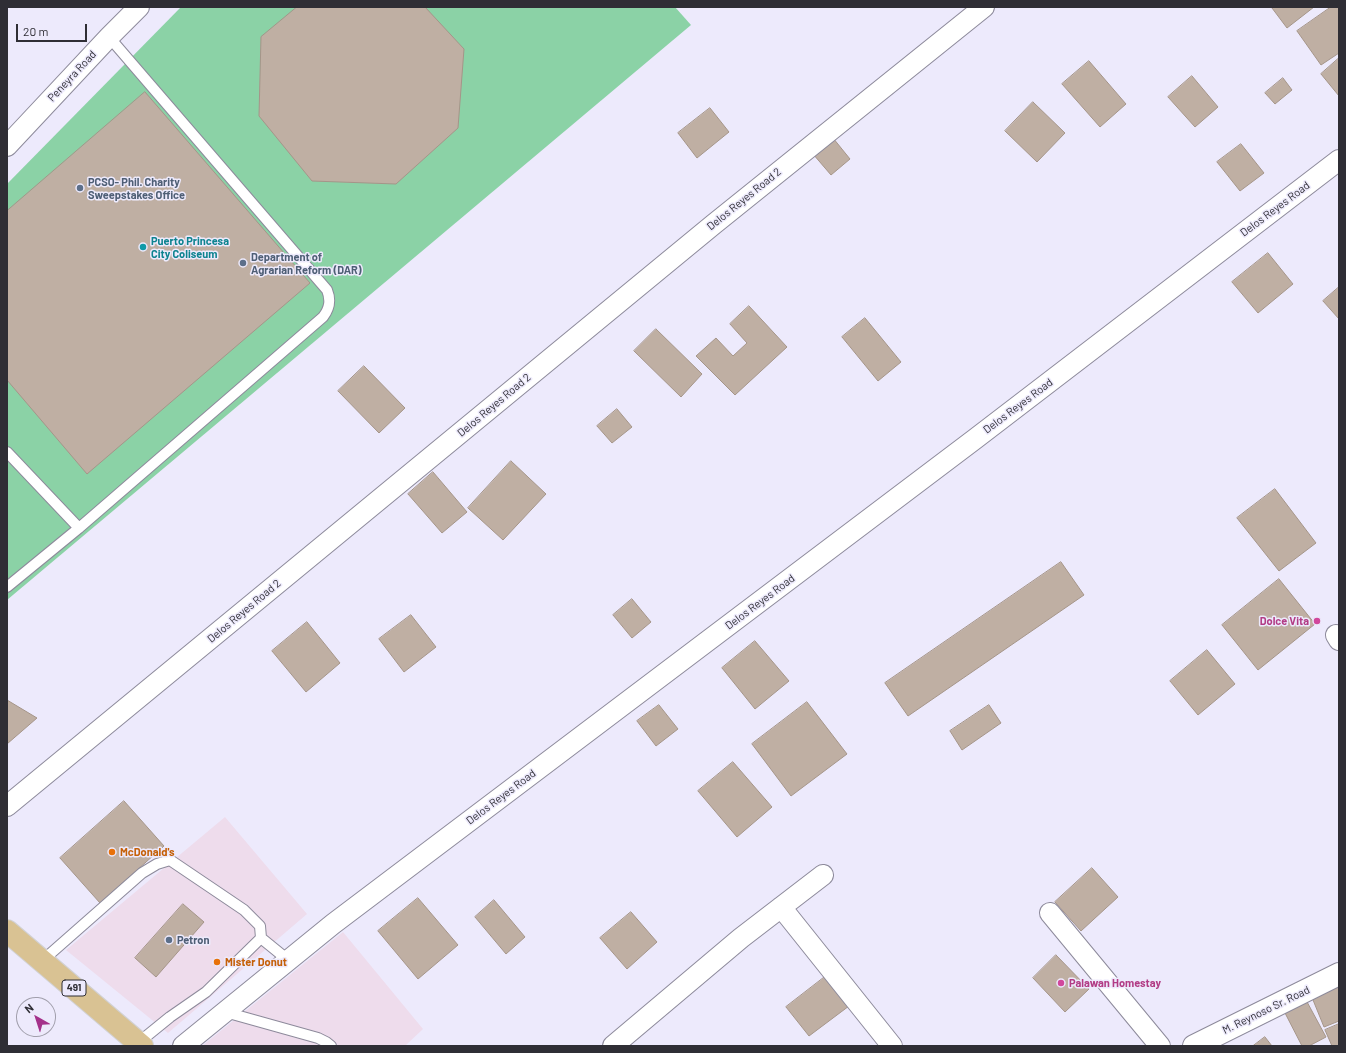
<!DOCTYPE html>
<html>
<head>
<meta charset="utf-8">
<style>
  body { margin:0 }
  #map { position:relative; width:1346px; height:1053px; overflow:hidden; background:#edeafc; font-family:Barlow,sans-serif }
  canvas { display:block }
  .frame { position:absolute; inset:0; border:8px solid #2f2e35; pointer-events:none }
  .north { position:absolute; left:16px; top:997px; width:40px; height:40px; box-sizing:border-box; background:#edeafc; border:1px solid #a19fac; border-radius:50%; rotate:321deg; font-size:11px; font-weight:700; line-height:16px; text-align:center; color:#2f2e35 }
  .north::after { content:''; display:block; margin:auto; width:14px; height:18px; background:#a4318b; clip-path:polygon(50% 0,100% 100%,50% 72%,0 100%) }
  .scale { position:absolute; left:16px; top:24px; width:71px; height:18px; box-sizing:border-box; border:2px solid #2f2e35; border-top:0; padding-left:5px; font-size:12px; line-height:14px; white-space:nowrap; color:#2f2e35; -webkit-text-stroke:3px #edeafc; paint-order:stroke }
</style>
</head>
<body>
<div id="map">
<canvas width="1346" height="1053"></canvas>
<div class="frame"></div>
<div class="north">N</div>
<div class="scale">20 m</div>
</div>
<script>
const c = document.querySelector('canvas').getContext('2d');
c.lineJoin = 'round';
function fill(path, color) { c.fillStyle = color; c.fill(path, 'evenodd'); }
function stroke(path, color, width, dash) { c.strokeStyle = color; c.lineWidth = width; c.lineCap = dash ? 'butt' : 'round'; c.setLineDash(dash || []); c.stroke(path); }
function label(font, color, halo, rows, align = 'center') {
  c.font = font + ' Barlow,sans-serif'; c.lineWidth = 3; c.setLineDash([]); c.textBaseline = 'middle'; c.strokeStyle = halo; c.fillStyle = color; for (const [text, x, y, turn = 0] of rows) {
    c.save(); c.translate(x, y); c.rotate((+turn || 0) * Math.PI / 180); c.textAlign = isNaN(turn) ? turn : align; if (halo) c.strokeText(text, 0, 0); c.fillText(text, 0, 0); c.restore();
  }
}
fill(new Path2D(`
  M225,817L307,914L168,1033L66,950Z
  M343,932L423,1029L405,1046H202Z`), '#eedcec');
fill(new Path2D(`
  M181,7H675L691,25L7,600V184Z`), '#8bd2a6');
const building = new Path2D(`
  M297,7H425L464,49L458,128L396,184L312,181L259,116L261,37Z
  M1273,7H1314L1287,28L1272,8Z
  M1331,7H1339V53L1321,65L1297,31Z
  M1339,58V96L1321,74Z
  M1089,61L1126,104L1100,127L1062,84Z
  M1192,76L1218,107L1195,127L1168,97Z
  M1283,78L1292,90L1275,104L1265,93Z
  M145,92L310,283L87,474L7,380V211Z
  M1033,102L1065,133L1037,162L1005,131Z
  M710,108L729,132L697,158L678,133Z
  M833,138L850,159L831,175L813,154Z
  M1241,144L1264,173L1240,191L1217,162Z
  M1268,253L1293,284L1258,313L1232,282Z
  M1339,287V319L1323,301Z
  M749,306L787,347L735,395L696,356L716,338L733,356L747,343L730,324Z
  M865,318L901,362L878,381L842,337Z
  M656,329L702,374L681,397L634,351Z
  M364,366L405,408L379,433L338,391Z
  M617,409L632,427L612,443L597,426Z
  M511,461L546,494L503,540L468,508Z
  M433,472L467,512L442,533L408,494Z
  M1275,489L1316,543L1279,571L1237,518Z
  M1061,562L1084,595L908,716L885,683Z
  M1279,579L1315,624L1258,670L1222,625Z
  M632,599L651,622L632,638L613,615Z
  M411,615L436,647L404,672L379,639Z
  M307,622L340,663L306,692L272,651Z
  M755,641L789,681L755,709L722,668Z
  M1207,650L1235,684L1198,715L1170,681Z
  M7,700L37,718L7,744Z
  M807,702L847,754L791,796L752,744Z
  M659,705L678,729L656,746L637,721Z
  M989,705L1001,723L962,750L950,731Z
  M733,762L772,807L737,837L698,791Z
  M124,801L164,846L100,903L60,858Z
  M1092,868L1118,897L1081,931L1055,902Z
  M418,898L458,945L418,979L378,931Z
  M494,900L525,937L506,954L475,917Z
  M183,904L204,922L156,977L135,958Z
  M631,912L657,942L627,969L600,938Z
  M1056,955L1089,989L1065,1012L1033,978Z
  M826,976L849,1006L809,1036L786,1007Z
  M1339,984V1021L1324,1027L1311,995Z
  M1306,1000L1326,1037L1309,1046H1302L1284,1011Z
  M1339,1024V1046H1332L1325,1030Z
  M1265,1037L1272,1046H1253Z`);
fill(building, '#bfafa3');
stroke(building, '#a59589', 1);
const lane = new Path2D(`
  M7,452L79,528
  M7,587L79,528L323,317C330,308 331,300 327,290L109,37
  M261,938L288,960
  M42,961L142,873L157,864L170,860L244,910L260,926L261,938L206,992L170,1017L138,1043
  M225,1012L318,1038L326,1042L331,1046`);
const street = new Path2D(`
  M7,146L109,37L139,7
  M1336,635L1339,640
  M7,806L714,224L984,7
  M781,907L892,1046
  M1050,913L1160,1046
  M183,1046L333,924L975,439L1339,160
  M613,1046L741,938L823,875`);
const secondary = new Path2D(`
  M1194,1046L1339,974`);
const primary = new Path2D(`
  M7,931L142,1046`);
stroke(lane, '#8d8a9b', 12);
stroke(street, '#8d8a9b', 22);
stroke(secondary, '#8d8a9b', 24);
stroke(primary, '#d1d1d3', 24);
stroke(lane, '#fff', 10);
stroke(street, '#fff', 20);
stroke(secondary, '#fff', 22);
stroke(primary, '#d9c293', 22);
for (const [x, y, r, color] of [
  [80,188,4,"#5c6f8a"],
  [143,247,4,"#0f9aa8"],
  [243,263,4,"#5c6f8a"],
  [1317,621,4,"#d1479c"],
  [112,852,4,"#e8710a"],
  [169,940,4,"#5c6f8a"],
  [217,962,4,"#e8710a"],
  [1061,983,4,"#d1479c"]
]) { const dot = new Path2D(); dot.arc(x, y, r, 0, 2 * Math.PI); c.fillStyle = color; c.fill(dot); stroke(dot, '#edeafc', 1.5); }
for (const [x, y, w] of [
  [74,988,24]
]) { const box = new Path2D(); box.roundRect(x - w / 2, y - 8, w, 16, 3); c.fillStyle = '#edeafc'; c.fill(box); stroke(box, '#2f2e35', 1); }
label('bold 10px', '#2f2e35', null, [
  ["491",74,988]
]);
label('11px', '#2f2e35', '#edeafc', [
  ["Peneyra Road",72,76,-47],
  ["Delos Reyes Road 2",744,199,-39],
  ["Delos Reyes Road",1275,209,-37],
  ["Delos Reyes Road 2",494,405,-40],
  ["Delos Reyes Road",1018,406,-37],
  ["Delos Reyes Road",760,602,-37],
  ["Delos Reyes Road 2",244,611,-40],
  ["Delos Reyes Road",501,797,-37],
  ["M. Reynoso Sr. Road",1266,1010,-26]
]);
label('bold 11px', '#4e5e75', '#edeafc', [
  ["PCSO- Phil. Charity",88,182],
  ["Sweepstakes Office",88,195],
  ["Department of",251,257],
  ["Agrarian Reform (DAR)",251,270],
  ["Petron",177,940]
], 'left');
label('bold 11px', '#0d838f', '#edeafc', [
  ["Puerto Princesa",151,241],
  ["City Coliseum",151,254]
], 'left');
label('bold 11px', '#b23c85', '#edeafc', [
  ["Dolce Vita",1309,621],
  ["Palawan Homestay",1069,983,"left"]
], 'right');
label('bold 11px', '#c56008', '#edeafc', [
  ["McDonald's",120,852],
  ["Mister Donut",225,962]
], 'left');
</script>
</body>
</html>
